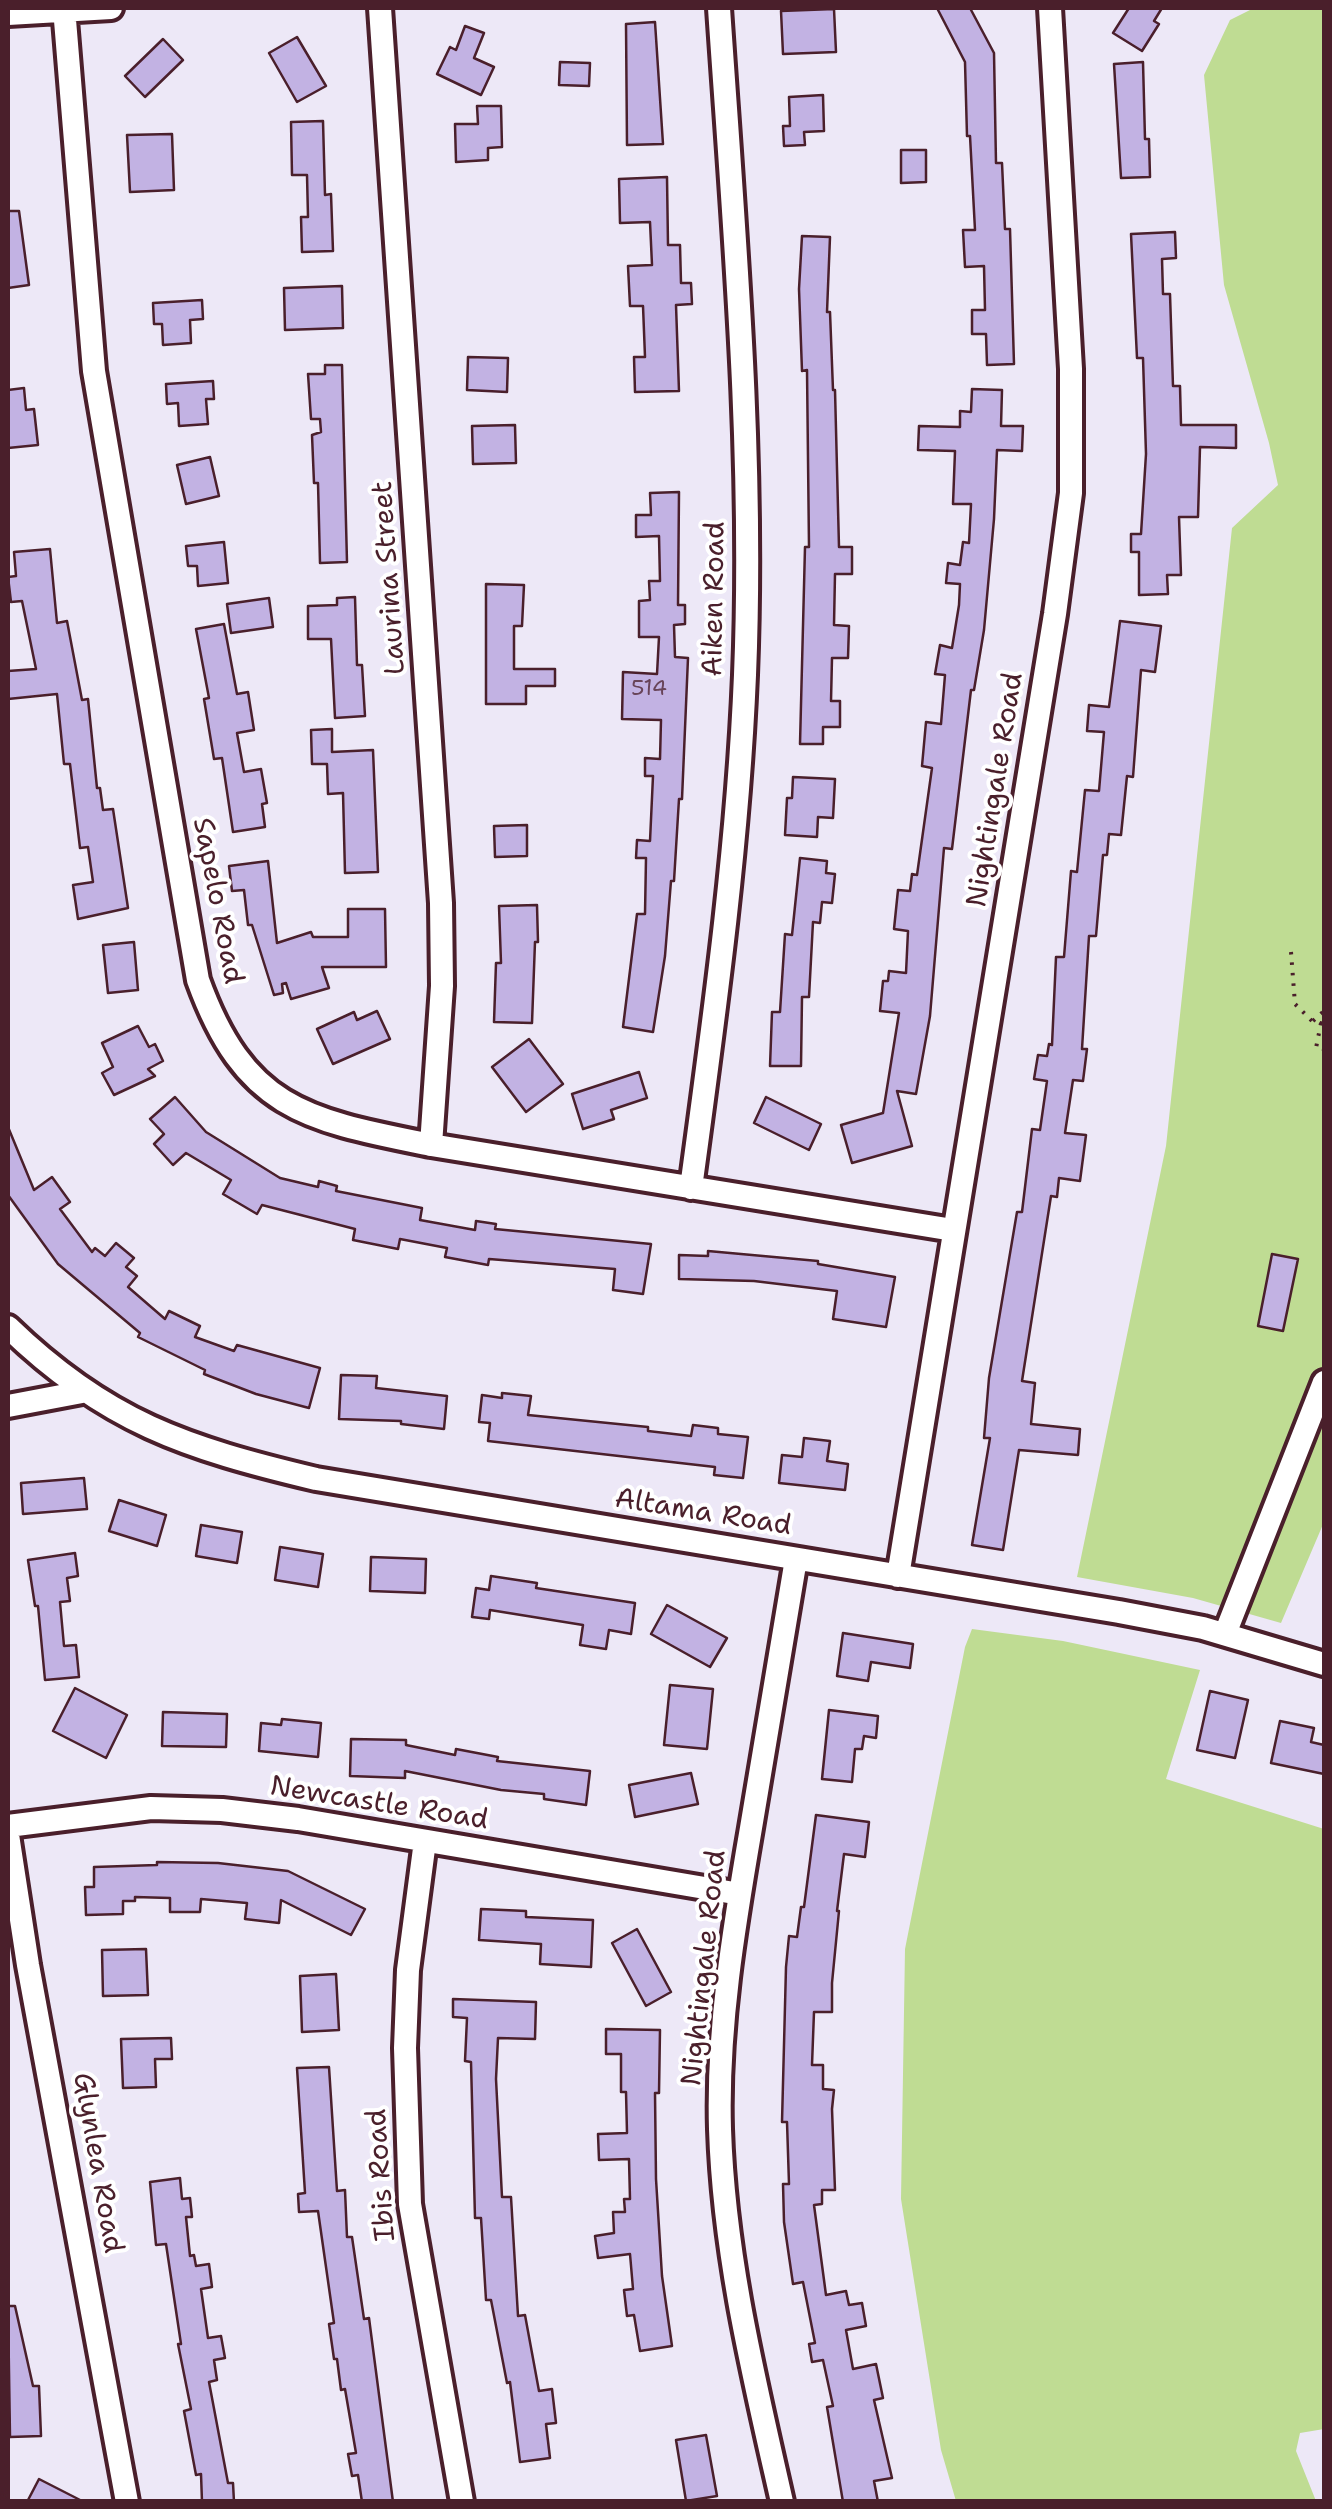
<!DOCTYPE html>
<html>
<head>
<meta charset="utf-8">
<style>
  body { margin:0 }
  #map { position:relative; width:1332px; height:2509px; overflow:hidden; background:#ede8f7; font-family:"Shantell Sans",sans-serif }
  canvas { display:block }
  .frame { position:absolute; inset:0; border:10px solid #4a1f2b; pointer-events:none }
</style>
</head>
<body>
<div id="map">
<canvas width="1332" height="2509"></canvas>
<div class="frame"></div>
</div>
<script>
const c = document.querySelector('canvas').getContext('2d');
c.lineJoin = 'round';
function fill(path, color) { c.fillStyle = color; c.fill(path, 'evenodd'); }
function stroke(path, color, width, dash) { c.strokeStyle = color; c.lineWidth = width; c.lineCap = dash ? 'butt' : 'round'; c.setLineDash(dash || []); c.stroke(path); }
function label(font, color, halo, rows, align = 'center') {
  c.font = font + ' "Shantell Sans",sans-serif'; c.lineWidth = 8; c.setLineDash([]); c.textBaseline = 'middle'; c.strokeStyle = halo; c.fillStyle = color; for (const [text, x, y, turn = 0] of rows) {
    c.save(); c.translate(x, y); c.rotate((+turn || 0) * Math.PI / 180); c.textAlign = isNaN(turn) ? turn : align; if (halo) c.strokeText(text, 0, 0); c.fillText(text, 0, 0); c.restore();
  }
}
fill(new Path2D(`
  M1254,8H1324V1522L1281,1623L1193,1598L1077,1577L1166,1146L1232,528L1278,485L1269,443L1224,285L1204,75L1230,20Z
  M972,1629L1063,1641L1200,1670L1166,1779L1324,1829V2429L1300,2433L1296,2451L1316,2501H956L941,2450L901,2199L905,1949L965,1647Z`), '#bfdc93');
const building = new Path2D(`
  M937,8H970L994,53L996,163H1002L1005,229H1010L1014,364L987,365L986,334H972V310H985L984,266L965,267L963,230H975L970,136H967L965,62Z
  M1129,8H1162L1154,21L1159,24L1142,51L1113,33Z
  M834,9L836,52L783,54L781,11Z
  M655,22L663,144L627,145L626,24Z
  M465,26L484,33L474,58L494,67L481,95L437,74L450,47L456,50Z
  M297,37L326,86L297,102L269,53Z
  M163,39L183,60L145,97L125,76Z
  M560,62L590,63L589,86L559,85Z
  M1143,62L1145,139H1149L1150,177L1121,178L1114,64Z
  M823,95L824,131L804,132L805,145L784,146L783,126H790L789,97Z
  M477,106H501L502,147L488,148V160L456,162L455,124H478Z
  M323,121L325,195L331,194L333,251L302,252L301,217H308L307,175H292L291,122Z
  M172,134L174,190L130,192L127,135Z
  M901,150H926V182L901,183Z
  M667,177L668,245H680L681,283H691L692,304L676,305L679,391L635,392L634,357H645L643,306H630L628,266L652,265L650,222L620,223L619,179Z
  M8,211H19L29,285L8,288Z
  M1175,232L1176,258L1162,259L1163,294H1170L1173,386H1180L1181,425H1236V448L1200,447L1198,517H1179L1181,575H1167L1168,594L1139,595V552H1131V534H1141L1146,454L1143,358H1137L1131,234Z
  M802,236L830,237L827,312H830L833,390H835L839,547H852V574H835L834,625L849,626L848,658H832L831,701H840V727H823V744H800L805,547H809L807,370L802,371L799,289Z
  M342,286L343,328L285,330L284,288Z
  M202,300L203,319L190,320L191,343L163,345L162,324H154L153,303Z
  M468,357L508,358L507,392L467,390Z
  M325,365H342L347,562L320,563L318,483H314L312,435L321,432L320,419H311L308,374H325Z
  M213,381L214,399H206L208,424L179,426L178,403L167,404L166,384Z
  M24,388L26,410L34,409L38,445L8,448V390Z
  M972,389L1002,390L1001,426H1023L1022,451L997,450L994,519L984,630L974,690H971L952,849L944,848L930,1016L916,1094L897,1091L912,1146L852,1163L841,1125L883,1113L899,1013L880,1011L883,981H888L889,971L906,973L908,931L894,929L898,890L910,891L912,874L917,875L932,768L922,766L926,722L941,724L945,675L935,674L940,645L952,648L959,605L960,584L946,583L948,563L960,565L963,542L969,543L971,504H953L955,451L918,450L919,426L960,427V411L971,412Z
  M515,425L516,463L473,464L472,426Z
  M210,457L219,496L186,504L177,465Z
  M679,492L678,605H685V624L674,625L675,657L688,658L682,799H679L674,881H671L665,956L653,1032L623,1027L637,914H645L646,858H636L637,840L650,841L653,776H645V758L660,759L661,720L622,719L623,672L657,674L659,637H639V601L650,600L649,581H660L659,536L636,537V515H651L650,493Z
  M224,542L228,583L198,586L197,566H188L186,546Z
  M50,549L57,623L67,621L82,700L88,699L97,788H100L103,810L113,809L128,908L78,919L73,885L93,882L88,847L80,848L70,764H64L57,694L8,699V671L36,669L22,601L11,602L8,577L16,576L14,552Z
  M486,584L524,585L522,626H514V669H555V686H526V704H486Z
  M355,597L357,665H362L365,716L335,718L331,639H308V606L337,605V598Z
  M269,598L273,627L231,633L227,604Z
  M1120,621L1161,626L1155,672L1141,670L1133,777L1127,776L1121,835L1109,834L1107,855H1103L1096,936H1089L1082,1049H1087L1083,1081L1073,1080L1065,1133L1086,1135L1080,1181L1059,1178L1057,1197L1051,1196L1022,1381L1035,1383L1031,1424L1080,1429L1078,1455L1019,1450L1003,1550L972,1545L990,1438H984L989,1378L1017,1212H1022L1032,1129L1040,1130L1047,1081L1034,1079L1038,1055L1047,1056L1049,1044L1052,1045L1056,957H1064L1071,871L1077,872L1085,790L1099,791L1104,732L1087,731L1089,705L1109,707Z
  M224,624L237,694L248,692L254,730L237,733L244,772L261,769L267,803L262,804L265,827L233,832L222,758L214,759L204,699L209,698L196,629Z
  M332,729V752L373,750L378,872L345,873L343,793L328,794L327,764H312L311,730Z
  M793,777L835,779L833,818L818,817L817,837L785,835L787,798H792Z
  M527,825V856L495,857L494,826Z
  M800,858L827,861L826,873L835,874L832,903L822,902L820,923L813,922L809,997H802L801,1066H770L772,1012H780L785,934L792,935Z
  M268,861L277,943L311,932L313,937H348V909H385L386,967H322L329,988L291,999L286,983L282,984L283,993L274,995L252,925H248L244,890L232,891L229,866Z
  M537,905L538,942H535L532,1023L494,1022L496,963H501L499,906Z
  M134,942L138,990L108,993L103,945Z
  M377,1011L390,1039L333,1064L317,1029L354,1012L357,1020Z
  M138,1026L149,1047L155,1044L163,1061L148,1069L155,1076L114,1095L102,1073L113,1067L102,1043Z
  M529,1039L563,1084L526,1112L492,1067Z
  M639,1072L647,1098L611,1110L614,1119L583,1129L572,1094Z
  M175,1097L206,1132L280,1178L318,1187L319,1181L337,1186L336,1191L422,1208L420,1220L475,1230L476,1221L496,1224L495,1229L651,1244L643,1294L613,1290L615,1269L489,1259L488,1265L445,1257L447,1248L400,1239L398,1249L353,1240L355,1229L262,1205L257,1214L223,1194L231,1180L186,1153L173,1165L154,1144L164,1134L150,1119Z
  M766,1097L821,1124L809,1150L754,1123Z
  M8,1127L34,1190L52,1177L70,1202L60,1209L92,1252L95,1248L105,1256L116,1243L134,1258L126,1267L137,1276L128,1287L165,1319L169,1311L200,1326L195,1337L234,1351L237,1345L320,1368L309,1408L256,1394L204,1374L205,1370L138,1337L140,1333L58,1264L8,1195Z
  M708,1251L818,1261V1264L895,1277L886,1327L833,1319L837,1291L754,1281L679,1279V1255L708,1256Z
  M1272,1254L1298,1259L1283,1331L1258,1326Z
  M341,1375L377,1376L376,1388L447,1396L444,1429L401,1424V1421L339,1419Z
  M502,1393L531,1396L528,1415L648,1427V1431L691,1436L693,1425L718,1428V1434L748,1437L743,1478L714,1475L715,1467L488,1441L490,1423L479,1422L482,1395L502,1398Z
  M804,1438L830,1441L827,1461L848,1464L845,1490L779,1483L782,1455L802,1457Z
  M84,1478L87,1509L23,1514L21,1483Z
  M119,1500L166,1515L157,1546L109,1531Z
  M201,1525L242,1532L237,1563L196,1556Z
  M280,1547L323,1554L318,1587L275,1580Z
  M75,1553L78,1576L67,1578L70,1601L60,1602L64,1646L76,1645L79,1677L45,1680L38,1606H35L28,1560Z
  M371,1557L426,1559L425,1593L370,1591Z
  M491,1576L537,1583L536,1588L635,1603L631,1634L609,1630L606,1649L580,1645L583,1625L490,1610L489,1619L472,1617L476,1588L489,1590Z
  M667,1605L727,1638L710,1667L651,1634Z
  M843,1633L913,1644L910,1668L871,1662L868,1681L837,1676Z
  M670,1685L713,1689L707,1749L664,1745Z
  M75,1688L127,1715L106,1758L53,1731Z
  M1210,1691L1248,1700L1235,1758L1197,1750Z
  M829,1710L878,1716L876,1738L864,1736L862,1749H855L852,1782L822,1779Z
  M163,1712L227,1714L226,1747L162,1746Z
  M282,1719L321,1723L318,1757L259,1751L261,1723L281,1725Z
  M1280,1721L1314,1728L1311,1742L1324,1745V1774L1271,1763Z
  M351,1739L406,1740V1745L455,1755L456,1749L498,1757L497,1761L590,1771L586,1805L544,1799V1794L501,1790L405,1771V1778L350,1776Z
  M691,1773L698,1804L635,1817L629,1785Z
  M816,1815L869,1822L865,1857L844,1854L837,1911H839L832,1983V2012H814L812,2065H823V2089L834,2090L832,2109L835,2190H822V2204L814,2205L826,2295L846,2291L849,2305L862,2303L866,2326L846,2330L853,2369L876,2364L883,2398L874,2400L892,2478L874,2481L878,2502H843L827,2407L833,2406L823,2360L812,2362L809,2344L815,2343L803,2282L793,2284L784,2222L783,2184H789L787,2122H782L786,1967L789,1936L797,1937L801,1907H804Z
  M157,1862L218,1863L288,1871L365,1909L351,1935L281,1900L279,1923L245,1919L247,1903L201,1899L200,1912H170V1898L135,1897V1901H123V1914L86,1915L85,1887H94V1867L157,1865Z
  M481,1909L526,1911V1917L593,1920L591,1967L540,1964L541,1944L479,1940Z
  M637,1929L671,1992L646,2006L612,1943Z
  M146,1949L148,1995L103,1996L102,1950Z
  M336,1974L339,2030L302,2032L300,1976Z
  M453,1999L536,2002L535,2039L498,2038L496,2079L502,2197H511L518,2316L525,2315L539,2391L552,2389L556,2423L546,2424L550,2458L520,2462L510,2382L507,2383L491,2300H486L481,2218H475L471,2062L465,2061L467,2018L453,2017Z
  M606,2029L660,2030L659,2093H655L656,2179L662,2276L672,2346L640,2351L634,2315L627,2316L624,2290L633,2289L630,2254L598,2258L595,2236L614,2233L613,2212H625L624,2199H630L629,2159L599,2160L598,2134L627,2133L626,2092H621V2054H606Z
  M171,2038L172,2059H155L156,2087L123,2088L121,2039Z
  M329,2067L337,2191L345,2190L347,2237H352L364,2319L369,2318L393,2502H362L358,2475L352,2476L348,2454L356,2453L345,2389L341,2390L337,2359H334L329,2324L334,2323L318,2211L299,2212L298,2194L305,2193L297,2068Z
  M180,2178L182,2199L190,2198L192,2217H186L190,2256L194,2255L196,2266L209,2264L212,2287L201,2289L208,2338L221,2336L225,2358L214,2360L217,2380L209,2382L228,2483H233L234,2502H202L201,2474L196,2475L184,2411L191,2409L178,2344H181L166,2244L156,2245L150,2182Z
  M8,2306H15L33,2386H39L41,2436L10,2437Z
  M706,2435L717,2496L686,2501L676,2440Z
  M39,2479L84,2502H27Z`);
fill(building, '#c2b2e3');
stroke(building, '#4a1f2b', 2.5);
const minor = new Path2D(`
  M64,8L94,371L198,980C245,1110 307,1120 431,1145L953,1230
  M380,8L441,903L442,986L431,1145
  M8,14L111,8
  M691,1188C714,1018 738,847 745,675C754,452 734,230 719,8
  M8,1327C106,1422 186,1448 316,1479L1119,1612L1203,1628L1324,1664
  M8,1406L82,1392
  M898,1576L1055,614L1071,493V369L1050,8
  M1225,1634L1324,1382
  M8,1826L151,1808L222,1810L298,1819L740,1894
  M8,1835L28,1965L127,2502
  M425,1841L408,1970L405,2048L410,2204L462,2502
  M782,2502C754,2378 724,2256 720,2129C717,2028 734,1927 751,1828C766,1739 781,1649 796,1559`);
stroke(minor, '#4a1f2b', 30);
stroke(new Path2D(`
  M1291,952L1295,1004L1312,1021L1324,1024
  M1313,1021L1324,1011
  M1321,1023L1316,1048L1324,1049`), '#4a1f2b', 4, [2.5, 8]);
stroke(minor, '#fff', 22);
label('22px', '#684459', null, [
  ["514",649,689]
]);
label('28px', '#4a1f2b', '#fff', [
  ["Laurina Street",390,578,-94],
  ["Aiken Road",715,599,-89],
  ["Nightingale Road",996,790,-81],
  ["Sapelo Road",217,901,79],
  ["Altama Road",703,1513,9],
  ["Newcastle Road",379,1804,9],
  ["Nightingale Road",705,1968,-84],
  ["Glynlea Road",97,2163,80],
  ["Ibis Road",382,2175,-94]
]);
</script>
</body>
</html>
